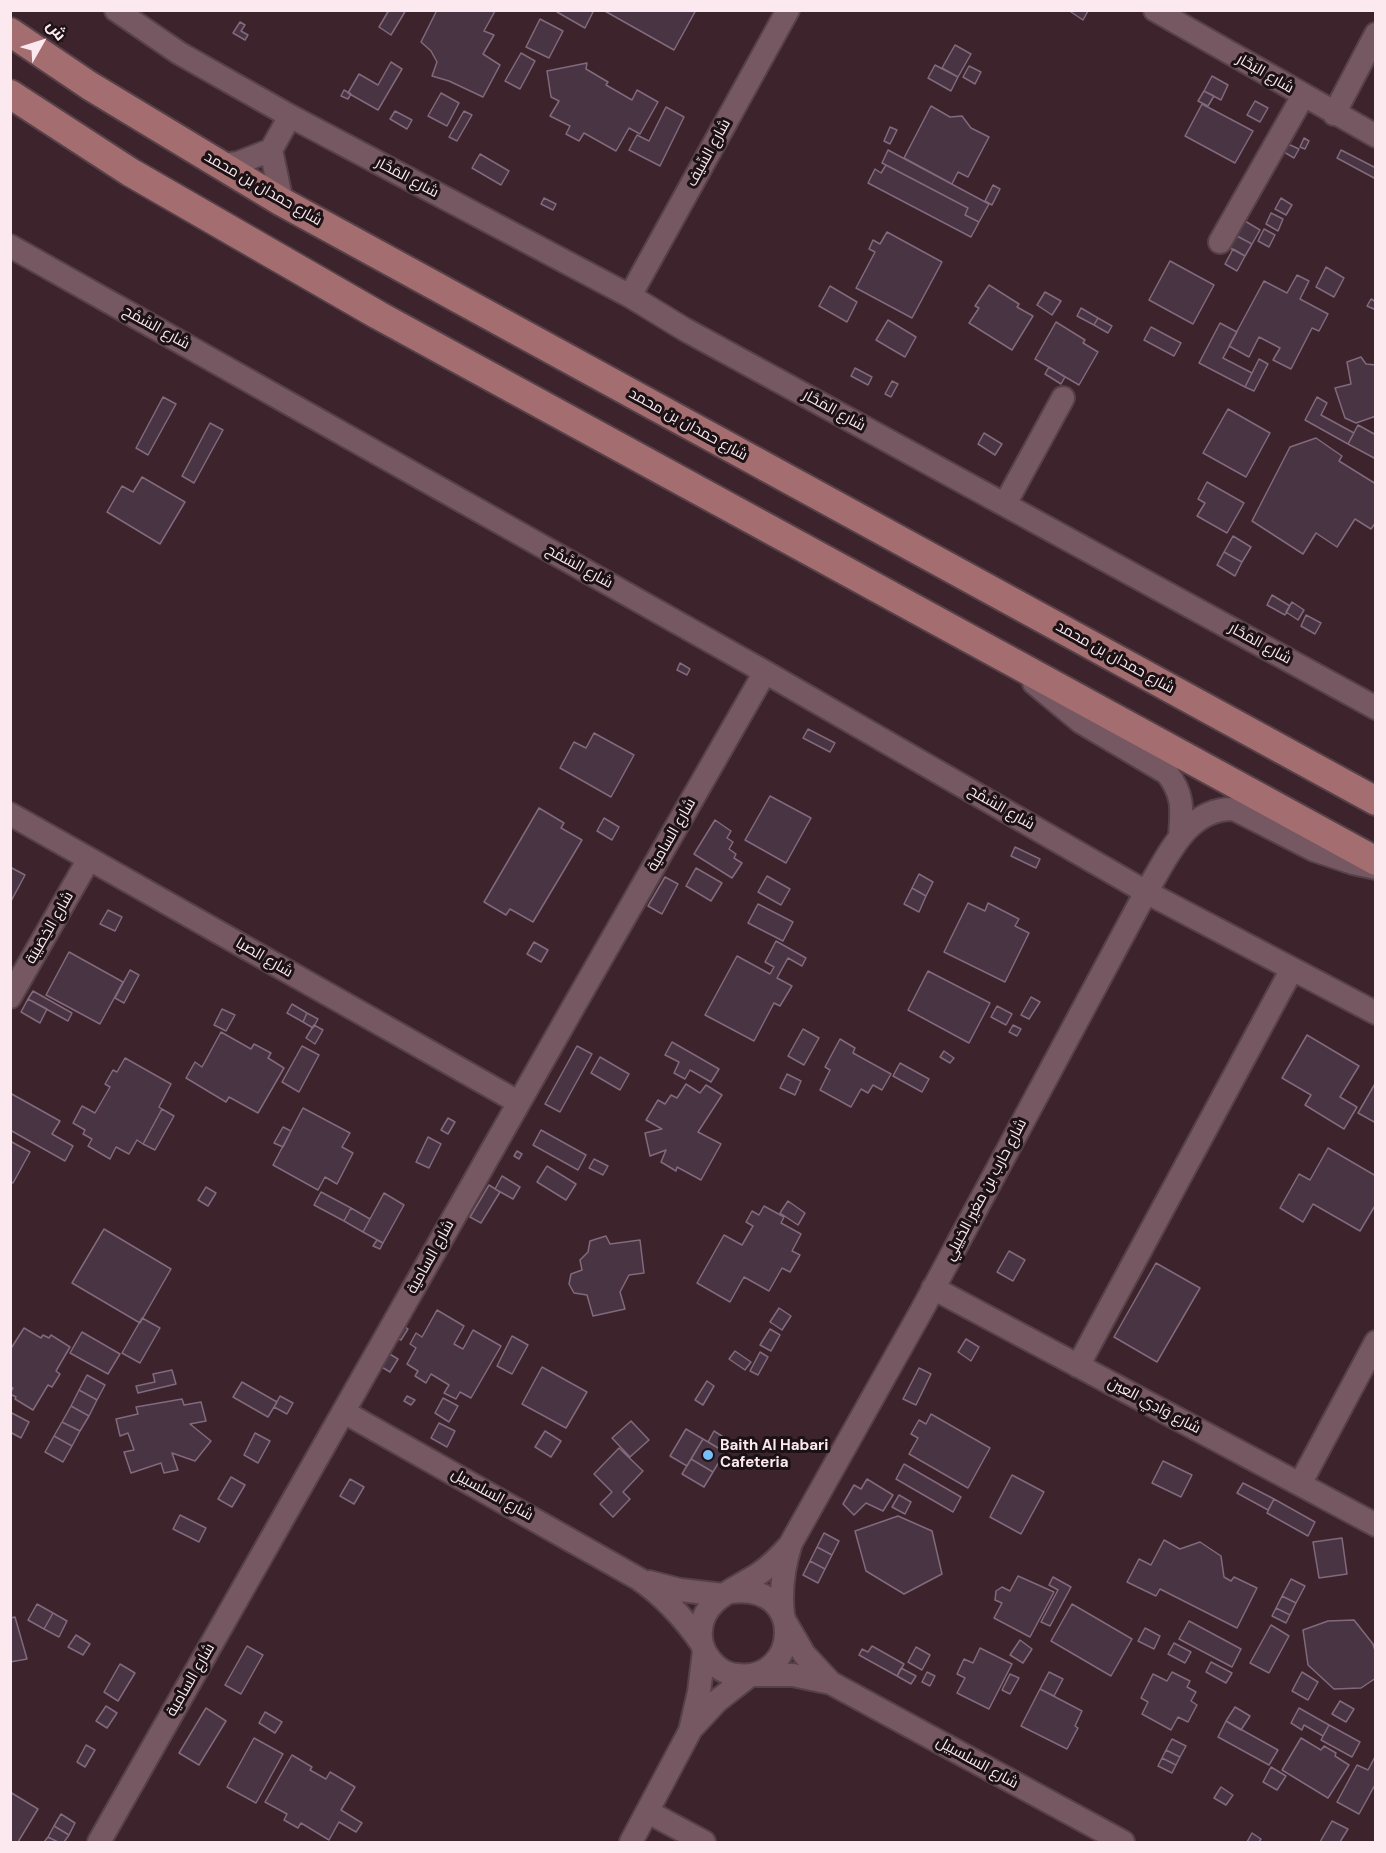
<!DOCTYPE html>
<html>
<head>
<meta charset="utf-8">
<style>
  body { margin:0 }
  #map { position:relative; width:1386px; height:1853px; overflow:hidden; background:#3d232c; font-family:"DM Sans",Cairo,sans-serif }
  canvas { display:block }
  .frame { position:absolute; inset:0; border:12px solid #fbe9ef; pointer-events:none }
  .north { position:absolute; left:12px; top:12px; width:60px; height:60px; -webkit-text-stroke:4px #1c1114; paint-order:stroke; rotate:51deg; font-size:16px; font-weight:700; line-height:24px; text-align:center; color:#fbe9ef }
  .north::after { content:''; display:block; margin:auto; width:21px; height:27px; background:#fbe9ef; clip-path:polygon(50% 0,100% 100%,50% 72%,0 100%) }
</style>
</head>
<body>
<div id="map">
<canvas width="1386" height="1853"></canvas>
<div class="frame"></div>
<div class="north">ش</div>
</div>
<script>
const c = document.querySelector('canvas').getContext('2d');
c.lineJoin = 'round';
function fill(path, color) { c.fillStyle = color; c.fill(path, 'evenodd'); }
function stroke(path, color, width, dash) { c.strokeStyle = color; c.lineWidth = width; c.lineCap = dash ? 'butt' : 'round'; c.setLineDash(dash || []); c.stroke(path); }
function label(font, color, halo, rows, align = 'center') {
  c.font = font + ' "DM Sans",Cairo,sans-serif'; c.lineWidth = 6; c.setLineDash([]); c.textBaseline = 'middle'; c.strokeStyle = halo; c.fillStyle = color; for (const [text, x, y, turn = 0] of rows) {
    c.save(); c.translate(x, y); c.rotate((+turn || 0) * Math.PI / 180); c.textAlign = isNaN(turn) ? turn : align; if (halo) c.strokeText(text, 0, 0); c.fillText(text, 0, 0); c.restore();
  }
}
const building = new Path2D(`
  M389,10H406L391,35L379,27Z
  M437,10L495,11L484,31L494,35L483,54L500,65L483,97L449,81L432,76L437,62L431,51L421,42Z
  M558,10H594L585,28L557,12Z
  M603,10H696L674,50Z
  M1068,10H1087L1088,11L1083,20Z
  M540,19L563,31L549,58L526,47Z
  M240,22L245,25L241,31L248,35L245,40L233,33Z
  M955,45L971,54L958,77L942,68Z
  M521,53L535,61L520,89L505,81Z
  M391,62L402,69L378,110L348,93L359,74L378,85Z
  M587,63L586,69L608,82L606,85L632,100L637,90L658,102L640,134L629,128L616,151L584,133L579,141L566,134L570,126L550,116L559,101L551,97L547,71Z
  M935,65L958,77L951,91L928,78Z
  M969,66L981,72L975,84L963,77Z
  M1212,76L1228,85L1221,100L1204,91Z
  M344,90L351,94L348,99L341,96Z
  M1204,91L1214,96L1208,106L1198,101Z
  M441,93L459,103L447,126L428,116Z
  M1255,101L1268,108L1260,122L1247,115Z
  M1202,104L1253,131L1235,163L1185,136Z
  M931,106L950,117L962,116L971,128L989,137L968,177L958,172L952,184L904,158Z
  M666,107L684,117L660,166L629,150L637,135L649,141Z
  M395,111L412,120L407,129L390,119Z
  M464,111L472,115L457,141L449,137Z
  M890,127L897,130L890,144L884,141Z
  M1304,138L1309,141L1305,149L1300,147Z
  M1288,144L1299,149L1294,158L1284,152Z
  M888,150L989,204L979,222L965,215L968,208L882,163Z
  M1341,150L1376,168V179L1337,158Z
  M480,154L509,171L501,185L472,168Z
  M886,165L968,208L965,215L979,222L971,237L868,183L875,169L881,173Z
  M993,185L1000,189L992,205L985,201Z
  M544,198L556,204L553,210L541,204Z
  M1281,198L1292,205L1286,215L1275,209Z
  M1271,213L1283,219L1278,231L1266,224Z
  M1245,221L1260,230L1252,244L1237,236Z
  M1264,229L1275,235L1269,247L1258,241Z
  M887,232L942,262L912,318L856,288L875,252L869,249L873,240L880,244Z
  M1237,236L1252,244L1245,256L1230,248Z
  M1233,249L1245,256L1237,271L1225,264Z
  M1170,261L1214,285L1193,324L1149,300Z
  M1326,267L1344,278L1334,297L1316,287Z
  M1297,275L1309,281L1300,299L1328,314L1319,331L1312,328L1291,369L1273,360L1280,348L1259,337L1249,357L1229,346L1264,281L1287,293Z
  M989,285L1019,304L1017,307L1033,316L1012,350L969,323L979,308L975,306Z
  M830,286L857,302L847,322L819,306Z
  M1045,292L1061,301L1052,315L1037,305Z
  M1371,299L1376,302V310L1367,306Z
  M1081,308L1098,318L1094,325L1077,316Z
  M1098,318L1112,326L1108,333L1094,325Z
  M888,320L916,337L905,357L876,340Z
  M1056,322L1085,340L1083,343L1098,352L1079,385L1035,359Z
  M1220,323L1237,332L1223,358L1252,373L1245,387L1199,363Z
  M1151,327L1181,343L1174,356L1144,340Z
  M1361,357L1366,364L1376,365V416L1356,423L1345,418L1335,388L1351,384L1347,362Z
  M1259,359L1268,364L1254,391L1245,387Z
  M1049,367L1065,377L1061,384L1045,374Z
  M855,368L872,377L868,385L851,376Z
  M892,381L898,384L891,397L885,394Z
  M163,397L176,404L148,455L136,448Z
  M1317,397L1327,403L1321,415L1354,433L1348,444L1305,420Z
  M1228,409L1270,433L1246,477L1203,453Z
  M210,423L223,430L194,483L182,476Z
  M1358,425L1376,435V459L1348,444Z
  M984,433L1002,444L995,455L978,444Z
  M1316,438L1342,456L1339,461L1376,484V522L1371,529L1355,519L1337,547L1316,533L1303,554L1252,521L1290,447Z
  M142,477L185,502L160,544L107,512L122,486L133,492Z
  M1207,482L1244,503L1227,533L1197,516L1205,503L1198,499Z
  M1233,536L1251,547L1242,562L1224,552Z
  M1224,552L1242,562L1235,576L1217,565Z
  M1272,595L1290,606L1285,615L1267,605Z
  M1292,602L1304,610L1298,620L1286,612Z
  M1306,615L1321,623L1315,634L1301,626Z
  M680,663L690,669L687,675L677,670Z
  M808,729L835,743L830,752L803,738Z
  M594,733L634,755L611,797L560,768L574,742L586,748Z
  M770,796L811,818L786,863L745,840Z
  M539,808L564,823L561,828L582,840L533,922L510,909L506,915L484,902Z
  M604,818L619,827L612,840L597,831Z
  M715,820L731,831L727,838L733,842L729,849L736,854L734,858L742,863L732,878L694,854Z
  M1015,847L1040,859L1036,868L1011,856Z
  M10,867L25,875L10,903Z
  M696,868L722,883L711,901L686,886Z
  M919,874L933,882L926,896L912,888Z
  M767,876L790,889L781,905L758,892Z
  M665,877L678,884L662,914L648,906Z
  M912,888L926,896L919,912L904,904Z
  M968,903L985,911L988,903L1019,919L1015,926L1029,933L1005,982L944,952Z
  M758,904L793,922L783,941L748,923Z
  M108,910L122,917L115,931L100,924Z
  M776,941L806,958L802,966L788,958L777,978L792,986L780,1006L774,1003L754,1041L705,1015L737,956L770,974L774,967L765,962Z
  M534,942L548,950L541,962L527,954Z
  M69,952L123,982L100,1024L46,995Z
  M130,970L139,975L124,1003L115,998Z
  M928,971L990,1003L969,1043L908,1010Z
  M33,991L72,1013L68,1021L28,999Z
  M1031,997L1040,1002L1029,1019L1021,1015Z
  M28,999L47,1009L40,1023L21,1012Z
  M292,1004L307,1013L303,1022L287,1013Z
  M997,1006L1012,1014L1006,1025L991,1017Z
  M222,1009L235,1015L226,1031L214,1025Z
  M307,1013L318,1019L313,1028L303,1022Z
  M314,1025L323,1030L315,1044L306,1038Z
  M1013,1025L1021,1029L1017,1036L1009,1032Z
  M803,1029L819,1038L804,1065L788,1056Z
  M221,1032L251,1049L254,1044L271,1053L268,1058L284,1068L258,1113L229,1097L226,1102L186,1078L195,1062L202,1067Z
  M1307,1035L1359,1066L1340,1097L1357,1107L1344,1129L1305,1105L1311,1095L1282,1078Z
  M840,1039L855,1048L853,1053L891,1074L882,1090L873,1085L868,1093L861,1089L851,1107L820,1090L830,1070L825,1067Z
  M672,1042L719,1069L711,1082L690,1070L685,1079L674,1073L679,1062L665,1055Z
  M302,1046L319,1055L299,1092L282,1082Z
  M577,1046L592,1054L560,1112L545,1104Z
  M944,1051L954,1058L950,1063L940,1057Z
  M600,1057L629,1074L620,1090L591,1073Z
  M125,1058L171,1084L159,1107L162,1109L143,1144L137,1140L129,1154L116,1147L110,1159L88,1146L92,1139L83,1134L85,1130L73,1123L82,1106L95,1113L110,1087L105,1084L113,1070L117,1072Z
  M900,1063L929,1079L922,1092L893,1076Z
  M787,1074L801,1081L795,1095L780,1088Z
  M1376,1082V1123L1358,1113Z
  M686,1084L700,1093L706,1085L722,1095L698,1132L721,1144L701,1180L677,1167L676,1171L661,1162L666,1150L650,1156L645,1133L662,1129L646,1120L658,1100L665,1104L671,1095L677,1098Z
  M10,1093L60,1121L52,1134L73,1146L65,1161L10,1130Z
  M303,1108L350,1133L342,1147L353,1153L337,1184L325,1177L318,1190L273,1165Z
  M162,1109L174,1116L155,1150L143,1144Z
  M448,1118L455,1122L448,1134L441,1130Z
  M283,1127L291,1131L283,1147L274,1143Z
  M541,1130L586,1155L578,1170L533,1145Z
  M428,1137L441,1144L429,1168L416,1162Z
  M10,1141L30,1152L13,1183L10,1182Z
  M1328,1148L1376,1176V1204L1360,1231L1313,1204L1303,1222L1280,1208L1299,1174L1310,1180Z
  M517,1151L522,1154L519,1159L514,1156Z
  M594,1159L608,1166L603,1175L589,1168Z
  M547,1166L576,1184L566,1200L537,1182Z
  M502,1176L520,1187L513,1199L495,1189Z
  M489,1185L500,1192L481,1223L470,1217Z
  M206,1187L216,1193L208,1206L198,1200Z
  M321,1192L351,1208L344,1221L314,1205Z
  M384,1193L404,1205L383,1243L363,1232Z
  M788,1201L805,1213L798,1225L780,1213Z
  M764,1206L784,1217L781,1223L801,1234L792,1251L800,1255L790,1272L782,1268L769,1291L744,1277L730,1302L697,1283L724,1235L742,1245L753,1226L746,1222L752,1211L759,1215Z
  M351,1208L370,1219L363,1232L344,1221Z
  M104,1229L171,1269L140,1323L72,1283Z
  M606,1236L610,1244L640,1240L644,1273L629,1275L620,1292L625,1309L593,1316L587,1295L574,1293L569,1284L571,1274L582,1270L580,1260L588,1252L590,1241Z
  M377,1240L383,1243L380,1249L373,1246Z
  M1009,1251L1025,1260L1013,1281L997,1272Z
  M1156,1263L1200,1288L1157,1362L1114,1337Z
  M779,1308L791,1316L782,1330L770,1322Z
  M437,1310L464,1326L454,1344L463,1349L473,1330L501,1346L471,1398L460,1392L456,1399L444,1393L449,1385L431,1374L426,1383L415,1376L418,1371L407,1364L416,1348L410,1344L416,1333L422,1337Z
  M142,1318L160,1328L140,1363L122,1353Z
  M399,1323L408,1329L401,1340L392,1335Z
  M24,1328L41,1338L43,1335L49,1338L51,1335L70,1347L56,1371L60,1374L52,1387L48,1385L33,1410L15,1399L16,1397L10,1394L13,1388L10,1386V1350Z
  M770,1329L780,1335L771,1351L760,1345Z
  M82,1332L120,1354L108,1374L70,1353Z
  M512,1336L528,1345L512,1374L497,1366Z
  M966,1339L979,1347L971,1361L958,1352Z
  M383,1350L398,1359L390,1372L375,1363Z
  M735,1351L751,1362L745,1370L729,1359Z
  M760,1352L768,1357L758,1375L750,1371Z
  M542,1367L587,1392L566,1428L522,1404Z
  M919,1368L931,1374L916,1405L903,1399Z
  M172,1370L176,1384L138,1393L136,1386L155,1382L153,1374Z
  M87,1375L105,1385L97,1400L79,1390Z
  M707,1381L714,1386L703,1405L695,1400Z
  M242,1382L277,1402L268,1417L233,1397Z
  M79,1390L97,1400L89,1416L71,1406Z
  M280,1396L293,1403L287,1414L274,1407Z
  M407,1396L415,1400L411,1405L404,1401Z
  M443,1398L458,1406L449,1422L435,1413Z
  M182,1399L184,1405L201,1402L206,1421L190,1424L211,1441L195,1461L172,1453L178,1470L164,1473L161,1463L131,1473L124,1452L134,1450L128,1433L120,1436L116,1419L138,1414L136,1407Z
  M71,1406L89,1416L80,1431L62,1422Z
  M10,1412L29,1422L21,1438L10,1432Z
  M931,1414L990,1448L968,1488L909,1454L918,1438L911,1434L919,1420L926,1424Z
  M631,1421L649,1440L630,1457L612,1438Z
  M62,1422L80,1431L72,1446L54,1436Z
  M439,1423L455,1431L447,1447L431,1438Z
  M686,1429L703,1439L687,1466L670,1456Z
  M545,1431L561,1441L551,1457L535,1447Z
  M714,1431L725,1438L718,1448L708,1442Z
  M255,1433L270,1441L258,1463L244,1455Z
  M54,1436L72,1446L63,1462L45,1452Z
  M703,1439L725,1452L713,1472L691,1459Z
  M619,1448L643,1471L623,1492L630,1499L613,1517L600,1504L612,1492L594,1474Z
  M691,1459L713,1472L704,1487L682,1474Z
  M1163,1461L1192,1475L1181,1497L1152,1483Z
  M904,1464L961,1497L953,1512L896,1479Z
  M1012,1475L1044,1492L1021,1534L990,1517Z
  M231,1477L245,1485L232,1507L218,1499Z
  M350,1479L364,1487L354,1504L340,1496Z
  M867,1479L893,1495L883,1511L866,1503L854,1515L843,1504L854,1485L861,1489Z
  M1243,1483L1274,1499L1268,1510L1237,1493Z
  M899,1495L911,1502L905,1514L892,1507Z
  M1274,1499L1315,1522L1308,1536L1267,1513Z
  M180,1515L206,1528L199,1542L173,1529Z
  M898,1516L932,1531L942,1574L904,1594L866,1571L855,1531Z
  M824,1533L839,1541L832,1555L817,1547Z
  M1342,1538L1347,1574L1319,1578L1313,1542Z
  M1164,1540L1180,1549L1200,1542L1221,1556L1224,1577L1231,1581L1234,1577L1257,1588L1237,1628L1160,1589L1156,1596L1127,1582L1139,1559L1151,1565Z
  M817,1547L832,1555L825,1569L810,1561Z
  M810,1561L825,1569L818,1583L803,1575Z
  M1018,1576L1054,1592L1030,1637L994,1618L1002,1603L995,1600L996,1591L1002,1587L1010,1591Z
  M1053,1577L1071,1587L1050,1626L1041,1622L1058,1590L1049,1585Z
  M1291,1579L1305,1586L1296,1603L1282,1596Z
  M1282,1596L1296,1603L1290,1615L1276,1608Z
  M37,1604L53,1613L44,1629L28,1620Z
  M1072,1604L1132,1639L1111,1676L1051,1641Z
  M1276,1608L1290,1615L1286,1623L1272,1616Z
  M53,1613L67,1621L59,1637L44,1629Z
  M15,1617L27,1659L10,1662V1618Z
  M1354,1620L1373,1644L1376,1654V1678L1361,1688L1334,1689L1308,1665L1303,1630L1328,1621Z
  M1189,1621L1241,1649L1232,1667L1179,1639Z
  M1271,1625L1289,1636L1269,1673L1250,1663Z
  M1145,1628L1160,1636L1154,1649L1138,1641Z
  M76,1635L90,1644L83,1655L68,1647Z
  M1020,1640L1032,1649L1023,1663L1010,1655Z
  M1174,1643L1191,1652L1185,1663L1168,1654Z
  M247,1646L263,1655L241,1694L225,1685Z
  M872,1646L904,1664L897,1676L859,1655L862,1649L868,1652Z
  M916,1647L930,1655L922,1670L908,1662Z
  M980,1648L1012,1664L989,1709L957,1693L965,1678L957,1674L964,1659L973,1663Z
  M1211,1662L1232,1673L1226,1683L1206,1672Z
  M120,1664L135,1673L118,1701L104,1692Z
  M901,1668L916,1676L911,1684L897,1676Z
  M927,1672L935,1676L930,1686L922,1682Z
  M1049,1672L1063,1679L1054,1696L1040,1689Z
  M1172,1672L1190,1681L1187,1687L1196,1692L1191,1701L1197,1705L1188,1722L1178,1717L1171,1730L1142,1714L1148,1702L1141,1698L1153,1674L1167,1681Z
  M1302,1672L1318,1682L1308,1700L1292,1691Z
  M1010,1674L1019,1678L1010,1694L1002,1690Z
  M1040,1689L1082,1711L1075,1726L1078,1728L1067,1749L1021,1726Z
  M1340,1701L1354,1709L1346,1722L1332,1714Z
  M106,1706L117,1713L107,1728L96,1721Z
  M1235,1707L1250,1716L1241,1730L1226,1721Z
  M206,1708L226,1721L199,1765L179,1753Z
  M1299,1708L1329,1725L1323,1736L1304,1725L1302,1730L1291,1723Z
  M265,1712L282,1722L275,1733L259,1723Z
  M1226,1721L1278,1750L1269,1765L1218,1737Z
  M1329,1725L1360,1742L1352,1757L1321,1740Z
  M254,1738L283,1754L256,1803L227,1787Z
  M1301,1738L1321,1750L1324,1746L1336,1753L1335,1756L1349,1765L1328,1798L1282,1770Z
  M1172,1739L1186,1746L1180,1757L1166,1750Z
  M86,1745L95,1750L85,1767L77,1762Z
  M1166,1750L1180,1757L1176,1765L1162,1758Z
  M292,1755L312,1767L310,1770L326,1779L330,1772L355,1787L341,1810L362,1823L356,1832L339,1822L329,1840L301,1823L298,1828L284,1820L287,1814L265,1802Z
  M1376,1755V1783L1359,1814L1337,1802L1357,1765L1368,1770Z
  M1162,1758L1176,1765L1172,1773L1158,1766Z
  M1271,1767L1286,1776L1277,1790L1263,1782Z
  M1221,1787L1233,1795L1226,1805L1214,1798Z
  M10,1792L38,1809L18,1842H10Z
  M61,1814L75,1823L69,1835L54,1826Z
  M1332,1821L1348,1829L1340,1842H1320Z
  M54,1826L69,1835L64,1842H58L48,1837Z
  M1252,1833L1261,1839L1259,1842H1247Z
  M48,1837L58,1842H44Z`);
fill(building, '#493444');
stroke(building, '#826a7c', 1.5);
const minor = new Path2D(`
  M116,10L179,53L290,116L630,296L684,329L1376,708
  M1155,10L1376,136
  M1334,114L1376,34
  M271,150L282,202
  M221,165L238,163L271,150L290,116
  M1220,242L1303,96
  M10,246L765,672L1146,892L1376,1013
  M630,296L788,10
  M1005,504L1063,398
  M1034,683L1081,722L1167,773C1184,795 1182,809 1180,836
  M10,814L518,1102
  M10,997L89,859
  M933,1288L1376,1525
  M1078,1366L1292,969
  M344,1412L639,1579C665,1597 684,1618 702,1644
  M1300,1484L1376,1342
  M649,1582L680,1590L723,1595
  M730,1592C807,1581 800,1683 737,1675C723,1674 712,1664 705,1652C702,1646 700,1638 701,1630C703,1598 737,1589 760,1573C772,1565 781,1555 790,1545
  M783,1615C780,1590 783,1568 791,1543L923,1308L1146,892C1168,857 1186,808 1234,809L1314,850L1353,863L1376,868
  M786,1623L804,1654L831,1683
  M754,1675H793L831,1683L1123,1842
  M693,1727L717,1701L749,1676
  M648,1812L704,1842
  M99,1842C321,1453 541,1061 765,672
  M631,1842L690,1731L699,1692L704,1651`);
const major = new Path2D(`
  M10,32L90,86L282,202L1376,801
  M10,94L130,172L378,315L1376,861`);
stroke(minor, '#574149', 26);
stroke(major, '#574149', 32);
stroke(minor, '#755861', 22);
stroke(major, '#a46d6f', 28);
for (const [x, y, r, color] of [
  [708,1455,6,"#78bff7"]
]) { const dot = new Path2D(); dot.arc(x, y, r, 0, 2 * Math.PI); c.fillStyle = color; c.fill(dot); stroke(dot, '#1c1114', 2); }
label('15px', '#fbe9ef', '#1c1114', [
  ["شارع البَحَّار",1265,74,30],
  ["شارع السِّيف",709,153,-61],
  ["شارع المَحَّار",407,178,28],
  ["شارع حمدان بن محمد",263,189,30],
  ["شارع السَّمْح",156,328,29],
  ["شارع المَحَّار",834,411,29],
  ["شارع حمدان بن محمد",688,425,29],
  ["شارع السَّمْح",579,567,29],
  ["شارع المَحَّار",1260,644,29],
  ["شارع حمدان بن محمد",1115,658,29],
  ["شارع السَّمْح",1001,808,30],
  ["شارع السامية",672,835,-60],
  ["شارع الخِصَيبَة",50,928,-60],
  ["شارع الصبا",264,958,30],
  ["شارع حارب بن مغير الخييلي",986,1190,-62],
  ["شارع السامية",431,1257,-61],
  ["شارع وَادِي العين",1154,1406,28],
  ["شارع السلسبيل",492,1495,29],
  ["شارع السامية",191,1680,-60],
  ["شارع السلسبيل",977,1763,29]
]);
label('bold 15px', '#fbe9ef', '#1c1114', [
  ["Baith Al Habari",720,1446],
  ["Cafeteria",720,1463]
], 'left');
</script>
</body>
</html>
